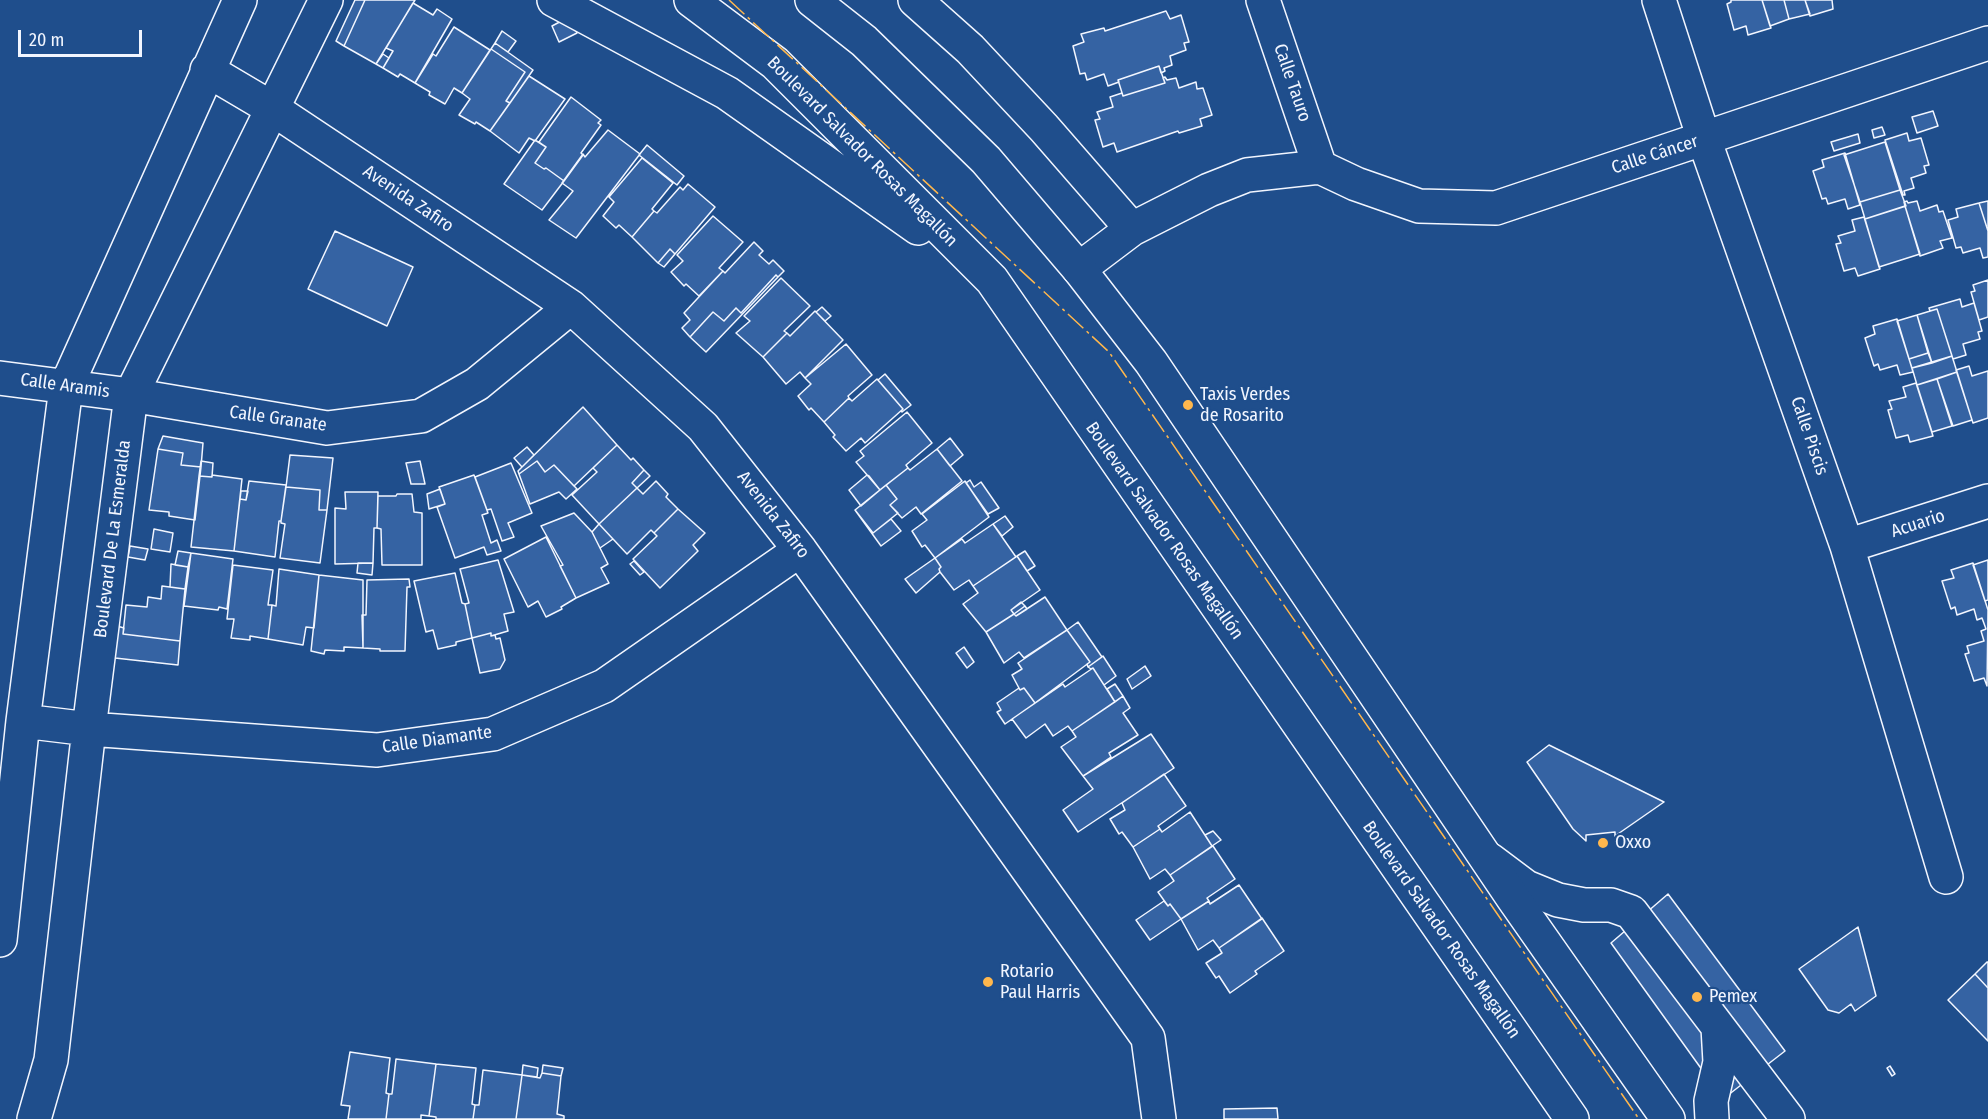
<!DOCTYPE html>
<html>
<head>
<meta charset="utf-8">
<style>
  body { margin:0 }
  #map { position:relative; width:1988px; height:1119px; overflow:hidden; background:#1f4e8c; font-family:"Fira Sans Condensed",sans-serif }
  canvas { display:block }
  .scale { position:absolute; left:18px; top:30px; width:124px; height:27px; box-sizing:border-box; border:3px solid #f2f6ff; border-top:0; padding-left:8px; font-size:18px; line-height:21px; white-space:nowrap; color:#f2f6ff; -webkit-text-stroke:4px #1f4e8c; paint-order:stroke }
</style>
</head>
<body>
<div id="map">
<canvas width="1988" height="1119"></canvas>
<div class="scale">20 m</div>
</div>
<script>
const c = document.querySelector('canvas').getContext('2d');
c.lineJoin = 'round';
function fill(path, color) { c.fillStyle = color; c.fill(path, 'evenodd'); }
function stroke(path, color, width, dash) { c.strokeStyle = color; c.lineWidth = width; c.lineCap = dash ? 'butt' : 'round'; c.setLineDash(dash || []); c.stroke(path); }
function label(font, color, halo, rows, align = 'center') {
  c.font = font + ' "Fira Sans Condensed",sans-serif'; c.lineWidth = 4.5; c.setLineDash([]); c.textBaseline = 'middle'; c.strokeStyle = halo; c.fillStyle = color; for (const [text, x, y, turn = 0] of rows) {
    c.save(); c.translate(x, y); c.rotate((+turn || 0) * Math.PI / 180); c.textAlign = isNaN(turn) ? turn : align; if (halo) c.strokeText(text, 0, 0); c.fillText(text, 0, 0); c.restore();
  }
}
const building = new Path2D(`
  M355,0H365L344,46L336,41Z
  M365,0H415L376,64L344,46Z
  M1731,0H1762L1771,28L1748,35L1746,26L1734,30L1727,4L1731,2Z
  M1762,0H1784L1789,19L1770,26Z
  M1784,0H1805L1810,14L1789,19Z
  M1805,0H1832L1833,9L1810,16Z
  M413,3L433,15L437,9L452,19L415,83L400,74L398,77L383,68L393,51L386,48Z
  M1166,11L1170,19L1181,15L1189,42L1184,43L1186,50L1170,56L1172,65L1164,68L1165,71L1161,73L1159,66L1118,80L1119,82L1108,86L1104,74L1087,80L1085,73L1080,74L1073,46L1084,42L1081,34L1104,28L1105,31Z
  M569,17L577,33L559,42L552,26Z
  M454,27L490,50L462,93L454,88L445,104L429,95L430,92L415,83L433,54L436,56Z
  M502,31L516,41L508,52L495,43Z
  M495,43L533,70L510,103L506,101L525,72L491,49Z
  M491,49L525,72L506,101L510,103L490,131L476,122L475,124L459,115L470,99L462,93Z
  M383,54L389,58L383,68L376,64Z
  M1159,66L1165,83L1123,96L1118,80Z
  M529,76L565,99L535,141L529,138L519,153L490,131Z
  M1165,77L1167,80L1176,78L1179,88L1196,82L1197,89L1203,88L1212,115L1200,119L1202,126L1179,133L1178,131L1117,152L1114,143L1103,147L1095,120L1100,119L1097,112L1113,107L1110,97L1122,93L1123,96L1165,83L1163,78Z
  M571,97L601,120L598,123L601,125L581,153L583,155L564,181L546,168L544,169L535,163L546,147L539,142Z
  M1933,111L1938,126L1917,133L1912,117Z
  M1882,127L1885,135L1874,138L1872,130Z
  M608,130L640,154L576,238L549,220L573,191L562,183L583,154L585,157Z
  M1907,133L1909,141L1921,138L1929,165L1924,166L1926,173L1911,178L1914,188L1904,191L1905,195H1903L1885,140Z
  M1858,134L1860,143L1834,151L1831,142Z
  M535,140L546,147L535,163L544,169L546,168L564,181L542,210L504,184Z
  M1885,142L1900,190L1860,202L1844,155Z
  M647,145L684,176L677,185L639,155Z
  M1845,153L1860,205L1848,209L1845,199L1828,204L1826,198L1822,199L1813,171L1824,167L1822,160Z
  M642,158L673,183L652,209L654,211L632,237L619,225L616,228L603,216L614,202L609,197Z
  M688,184L715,207L675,254L670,249L658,263L632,237L654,211L657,213L680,187L683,190Z
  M1900,190L1906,206L1865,219L1860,202Z
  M1907,201L1908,203L1917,201L1920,211L1937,205L1939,212L1943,211L1952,238L1940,241L1943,248L1920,256L1905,206L1904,202Z
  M1988,201V231L1979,203Z
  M1979,203L1988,231V257L1983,258L1980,248L1963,253L1961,247L1956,248L1948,220L1958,217L1956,209Z
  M1905,206L1920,254L1879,267L1865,219Z
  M713,216L743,242L719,268L723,271L699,296L686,284L684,286L671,272L683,261L677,255Z
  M1864,217L1880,269L1858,276L1855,268L1844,271L1836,244L1841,243L1838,236L1855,231L1852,220Z
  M335,231L413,267L387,326L308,289Z
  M754,242L763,251L759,255L769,264L773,260L784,271L778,277L776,275L741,313L736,308L724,321L713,312L690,337L682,328L690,320L684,313L723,271L725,273Z
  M670,249L675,254L664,267L658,263Z
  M776,275L778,277L706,352L690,337L713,312L724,321L736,308L741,313Z
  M781,278L810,306L784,331L787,333L763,357L736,333L750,321L744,316Z
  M1988,280V317L1979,320L1971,292L1975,291L1973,285Z
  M1960,299L1962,307L1974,303L1982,331L1978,332L1980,339L1963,344L1966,355L1953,359L1937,309L1930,311L1929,308Z
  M822,307L831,316L825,321L816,312Z
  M1937,309L1952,356L1932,363L1917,315Z
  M815,311L843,340L805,378L800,372L786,384L763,357L787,333L790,336Z
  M1917,315L1928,353L1909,359L1897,321Z
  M1897,319L1913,372L1900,375L1897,365L1880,370L1878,364L1874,366L1865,338L1875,334L1873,326Z
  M846,344L872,375L848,396L849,398L824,422L811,408L809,410L798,396L811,384L805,378Z
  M1928,353L1932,363L1912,368L1909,359Z
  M1952,356L1957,372L1917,385L1912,368Z
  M1969,366L1972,376L1988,371V418L1973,423L1956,370Z
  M1957,372L1972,420L1953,426L1937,379Z
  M885,374L911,405L902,412L901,411L903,409L878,380Z
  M877,379L903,409L865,443L861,438L846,451L833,437L835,435L824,422L849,398L852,401Z
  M1937,379L1952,426L1932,432L1917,385Z
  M1916,383L1933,436L1910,442L1908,435L1896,438L1888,410L1892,409L1889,401L1906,397L1903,387Z
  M583,407L617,445L574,486L554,465L545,472L537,461L519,474L518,471L522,467Z
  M907,412L932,443L906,465L908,468L880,490L856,462L864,456L860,451Z
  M163,436L203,443L201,467L181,465L183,453L158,449Z
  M950,438L963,455L950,466L937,449Z
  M617,445L631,460L633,458L644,470L632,483L637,488L599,524L572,495L597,472L593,468Z
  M527,447L534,455L522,467L514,458Z
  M158,449L183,453L181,465L201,467L195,520L169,516V512L149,510Z
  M937,449L962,481L921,514L916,507L902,518L890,505L897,499L886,485L908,468L910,470Z
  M290,455L333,458L327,510H319L320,490L286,487Z
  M201,461L213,463L212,477L199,476Z
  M420,461L425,484H411L406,463Z
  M537,461L545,472L554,465L577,489L566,499L559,492L530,504L519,474Z
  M511,463L532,513L508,523L514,537L502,541L491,509L487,510L475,477Z
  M644,470L650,476L637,488L632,483Z
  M212,475L242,479L234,551L191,547L199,476L212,477Z
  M474,475L488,513L482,515L491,543L497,540L501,551L487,555L484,547L455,558L437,507L445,504L439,487Z
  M867,475L869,476L880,490L861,506L849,490Z
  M970,480L974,487L981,482L999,508L988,514L966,483Z
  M249,481L286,485L281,521H279L275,557L234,551L240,499L246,500Z
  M656,481L668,494L666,497L678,509L654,533L651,530L627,554L599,524L637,488L643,494Z
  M965,481L989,517L935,558L925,545L922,547L912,531L927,520L922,514Z
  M886,485L897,499L890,505L898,513L873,533L855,510Z
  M286,487L320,490L319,510H327L320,563L280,558L285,524L281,523V521Z
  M440,489L445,504L429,509L427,494Z
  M241,491H248L246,500L240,499Z
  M345,492H378L377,528H374L373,563L335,564V508L346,509Z
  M397,494H412L414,512L422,513V565H382L381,529L377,528L378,496H396Z
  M678,509L705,533L693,545L698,551L660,588L633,559L657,536L654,533Z
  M855,510L873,533L891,519L901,531L881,546Z
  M574,513L592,532L608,564L601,568L609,583L576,598L560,566L563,565L541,526Z
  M1005,516L1013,527L1002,536L993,524Z
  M599,524L613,539L600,548L592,532Z
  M993,524L1016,557L973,586L969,580L954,590L940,572L939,569L941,567L935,558L962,539L965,543Z
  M154,529L173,533L170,552L151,549Z
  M546,537L576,598L561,607L562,609L546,617L538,601L528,607L504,559Z
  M130,546L148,549L145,560L128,557Z
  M178,551L191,553L188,567L175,565Z
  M1025,551L1035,566L1027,571L1017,556Z
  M191,553L233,559L227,609L219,607L218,610L184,606Z
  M1017,556L1040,590L1011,610L1014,614L986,632L963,604L978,593L973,586Z
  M935,558L941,567L939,569L940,572L916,593L905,579Z
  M498,560L514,612L504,614L508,631L491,636V633L472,638L465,604L469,603L460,569Z
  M1988,560V600L1985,601L1973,565Z
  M634,561L644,572L640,575L630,564Z
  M358,563H373L372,575L357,573Z
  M1973,563L1988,610L1987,686L1984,678L1974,681L1965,654L1969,653L1967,646L1984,641L1981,631L1986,629L1982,618L1977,620L1974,609L1957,615L1955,607L1951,609L1942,581L1954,578L1951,570Z
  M171,564L188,567L185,589L170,587Z
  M233,565L273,570L268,605H272L268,639L250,636V640L231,638L234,619H227Z
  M279,569L319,575L314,628L306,627L303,645L268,639L272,605L276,606Z
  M455,573L462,603L465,604L472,638L456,642V645L438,649L433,630L426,632L414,581Z
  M319,575L363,580V648L344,647V651L325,650L324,654L311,651Z
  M409,579L410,587H407L405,651H380V649L363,648L362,615H366L367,580Z
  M162,586L185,589L180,641L123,634L126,605L147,607L148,597L161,599Z
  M1045,597L1067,630L1024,658L1019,652L1004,663L986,632L1014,614L1016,616Z
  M1021,602L1025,606L1014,614L1011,610Z
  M1025,606L1027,609L1016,616L1014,614Z
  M1078,622L1102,657L1088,667L1087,664L1090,662L1067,630Z
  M117,626L124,628L123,634L180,641L178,665L115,658Z
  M1067,630L1090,662L1035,703L1024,688L1020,690L1012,675L1022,669L1018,663Z
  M491,633V636L495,635L496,639L500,638L505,660L500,669L480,673L472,638Z
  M964,647L974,662L967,668L956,653Z
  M1103,656L1116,676L1104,685L1093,668L1091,669L1088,667Z
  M1145,666L1151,676L1132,689L1127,679Z
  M1093,668L1115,702L1072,731L1068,726L1053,736L1045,724L1026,738L1012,719L1063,684L1065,687Z
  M1115,684L1123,696L1115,702L1107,689Z
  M1019,688L1020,690L1024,688L1035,703L1005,724L997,712L1001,710L997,703Z
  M1123,696L1130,708L1123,713L1138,735L1109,753L1111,757L1083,776L1061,747L1076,737L1072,731Z
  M1151,734L1174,768L1078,832L1063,810L1093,789L1083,776Z
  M1549,745L1664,802L1615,836V832L1586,835V841L1573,829L1527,762Z
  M1164,774L1186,806L1158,826L1160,829L1133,847L1122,832L1119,834L1110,819L1125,810L1122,803Z
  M1190,812L1212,846L1170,875L1165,869L1150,879L1133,847L1160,829L1162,832Z
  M1213,831L1221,840L1212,846L1205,835Z
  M1213,846L1235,879L1207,898L1209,901L1181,919L1170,904L1168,906L1158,892L1174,881L1170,875Z
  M1239,885L1262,919L1219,948L1213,940L1198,950L1181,919L1209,901L1210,904Z
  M1668,894L1785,1051L1723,1099L1611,943Z
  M1164,901L1168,906L1170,904L1181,919L1150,940L1136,920Z
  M1262,918L1284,951L1255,971L1257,974L1230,993L1219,976L1216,978L1206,963L1222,953L1219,948Z
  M1858,927L1876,996L1855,1011L1851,1004L1839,1013L1828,1010L1799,969Z
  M1987,962H1988V988L1975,974Z
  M1975,974L1988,988V1041L1948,1000Z
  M350,1052L390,1058L386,1093L389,1094L386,1119H348L350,1106L341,1105Z
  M396,1059L436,1064L429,1116L421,1115V1119H386L389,1094H392Z
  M436,1064L476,1068L472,1104L475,1105L473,1119H436V1117L429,1116Z
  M523,1065L538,1068L537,1077L522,1075Z
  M543,1065L563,1068L561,1076L542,1073Z
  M1890,1066L1895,1074L1892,1076L1887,1068Z
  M483,1070L522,1075L516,1119H473L475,1105H479Z
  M542,1073L561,1076L557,1114L564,1116V1119H516L522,1075L540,1078Z
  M1277,1108L1278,1119H1224V1109Z`);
fill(building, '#3563a3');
stroke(building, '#f2f6ff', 1.5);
const minor = new Path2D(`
  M915,0L970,49L1044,128L1132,229
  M1263,0L1320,167
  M1659,0L1704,139L1847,546L1946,877
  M207,70L273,109L571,307L703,427L800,550L1148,1038L1159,1119
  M1320,167L1356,184L1419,206L1496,208L1988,43
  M1079,269L1132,229L1209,190L1247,175L1320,167
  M0,378L131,395L327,428L421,416L477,384L571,307
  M1847,546L1988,501
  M23,721L89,729L377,750L493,734L604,686L800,550
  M1490,860L1526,887L1558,900L1584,905H1611L1631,912L1788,1119
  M0,940L23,721L66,387L240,0
  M34,1119L51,1060L89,729L131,395L326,0
  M1712,1119L1711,1101L1720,1062L1718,1027`);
const highway = new Path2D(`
  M554,0L727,93L918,228
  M691,0L775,63L992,280L1572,1119
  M812,0L864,41L986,160L1079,269L1151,362L1513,898L1668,1119`);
stroke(minor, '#f2f6ff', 36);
stroke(highway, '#f2f6ff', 36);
stroke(minor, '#1f4e8c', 33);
stroke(highway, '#1f4e8c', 33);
stroke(new Path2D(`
  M729,0L1109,352L1639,1119`), '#ffb74d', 1.5, [21, 4.5, 3, 4.5]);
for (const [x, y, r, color] of [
  [1188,405,6,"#ffb74d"],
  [1603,843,6,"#ffb74d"],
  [988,982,6,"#ffb74d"],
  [1697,997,6,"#ffb74d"]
]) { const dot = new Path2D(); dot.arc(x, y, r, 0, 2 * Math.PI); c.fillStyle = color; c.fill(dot); stroke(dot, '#1f4e8c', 2); }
label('18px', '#f2f6ff', '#1f4e8c', [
  ["Calle Tauro",1292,83,71],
  ["Boulevard Salvador Rosas Magallón",862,152,45],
  ["Calle Cáncer",1655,155,-18],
  ["Avenida Zafiro",408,199,34],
  ["Calle Aramis",65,386,8],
  ["Calle Granate",278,419,8],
  ["Calle Piscis",1809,436,71],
  ["Avenida Zafiro",773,515,52],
  ["Acuario",1918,524,-18],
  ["Boulevard Salvador Rosas Magallón",1164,531,55],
  ["Boulevard De La Esmeralda",113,539,-83],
  ["Calle Diamante",437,740,-8],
  ["Boulevard Salvador Rosas Magallón",1441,930,55]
]);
label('18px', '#f2f6ff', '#1f4e8c', [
  ["Taxis Verdes",1200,395],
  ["de Rosarito",1200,416],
  ["Oxxo",1615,843],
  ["Rotario",1000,972],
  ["Paul Harris",1000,993],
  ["Pemex",1709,997]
], 'left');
</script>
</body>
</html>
